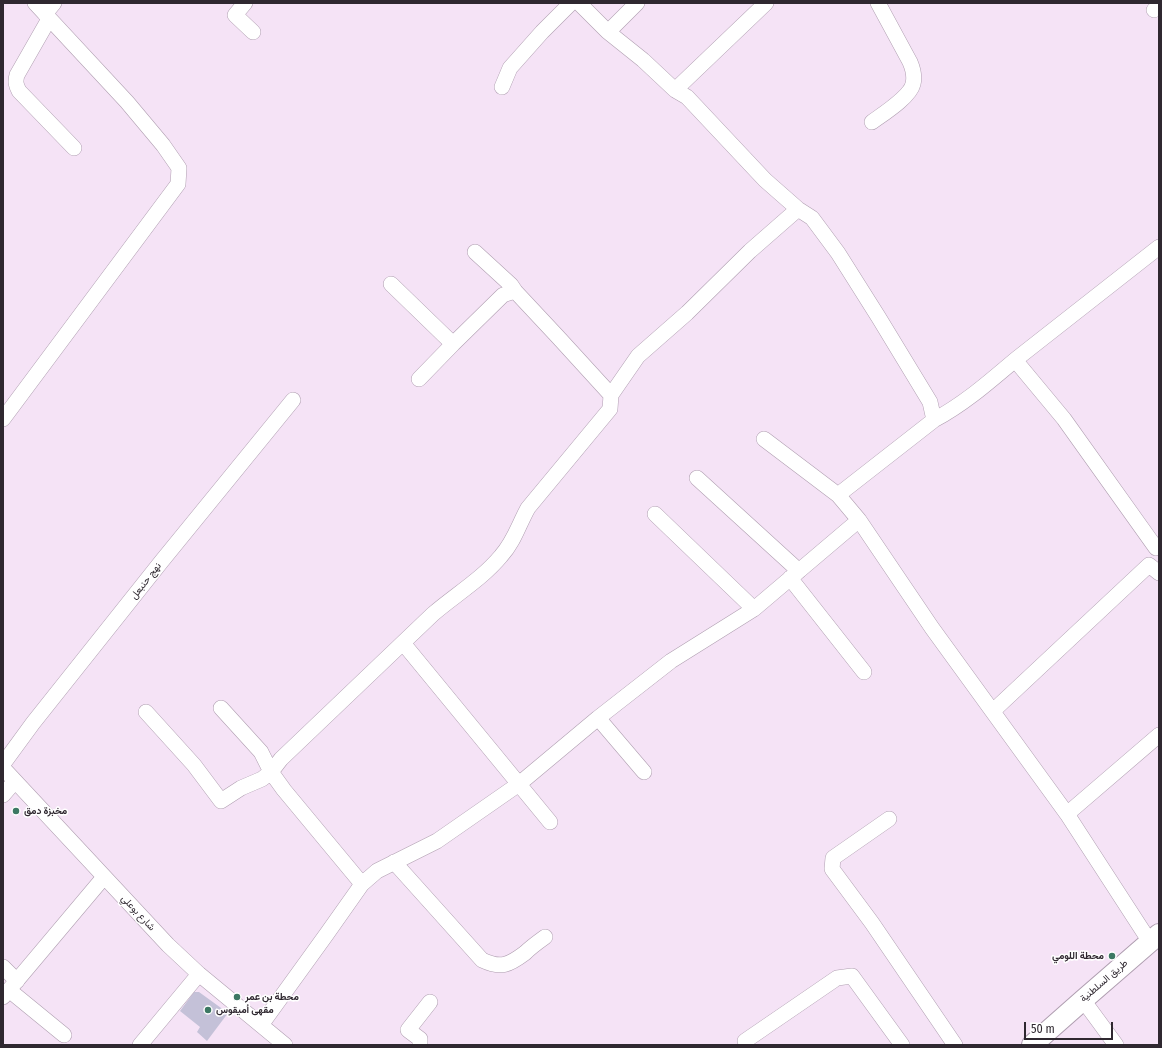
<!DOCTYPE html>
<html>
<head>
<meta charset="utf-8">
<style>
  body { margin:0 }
  #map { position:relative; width:1162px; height:1048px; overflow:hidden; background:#f5e3f6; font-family:"Fira Sans Condensed",sans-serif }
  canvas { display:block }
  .frame { position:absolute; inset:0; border:4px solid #2f2830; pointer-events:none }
  .scale { position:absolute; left:1024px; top:1022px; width:89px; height:18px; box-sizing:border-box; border:2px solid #2f2830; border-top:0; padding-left:5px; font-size:12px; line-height:14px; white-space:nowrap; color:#2f2830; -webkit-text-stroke:3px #fff; paint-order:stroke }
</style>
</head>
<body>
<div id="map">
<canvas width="1162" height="1048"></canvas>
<div class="frame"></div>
<div class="scale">50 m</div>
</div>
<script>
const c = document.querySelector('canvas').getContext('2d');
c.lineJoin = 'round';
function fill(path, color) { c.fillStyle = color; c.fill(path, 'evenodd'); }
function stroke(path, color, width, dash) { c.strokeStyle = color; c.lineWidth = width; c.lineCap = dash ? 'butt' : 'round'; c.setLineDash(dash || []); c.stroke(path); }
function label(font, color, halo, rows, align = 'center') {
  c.font = font + ' "Fira Sans Condensed",Vazirmatn,sans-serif'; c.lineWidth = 3; c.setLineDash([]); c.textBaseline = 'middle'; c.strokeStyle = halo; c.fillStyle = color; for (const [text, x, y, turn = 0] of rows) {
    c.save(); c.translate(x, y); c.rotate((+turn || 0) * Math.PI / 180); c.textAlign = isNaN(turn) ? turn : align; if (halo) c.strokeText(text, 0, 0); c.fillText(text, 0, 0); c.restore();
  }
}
fill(new Path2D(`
  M194,992H199L228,1013L207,1041L197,1032L200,1027L180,1011Z`), '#c4c1d8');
const minor = new Path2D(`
  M245,3L235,15L253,32
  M579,3L608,32L643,60L675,90L687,97L765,180L798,209L812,218L838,253L879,318L930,402L934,420L838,495
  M1154,10L1159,7
  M45,14L54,3
  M49,19L17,75C15,82 16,85 19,91L74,148
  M608,32L637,3
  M502,87L510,68L542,32L571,3
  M675,90L766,3
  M872,122C883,114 910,97 913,84C915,76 913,69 910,62L878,3
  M475,252L511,285L515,291L558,337L611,395
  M391,284L453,344L503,295L515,291
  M1015,360L1159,247
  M419,379L453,344
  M3,419L178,184L179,168L163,145L127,102L35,3
  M934,420C964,404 989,382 1015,360L1064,419L1156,548
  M764,439L838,495L859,520
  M697,478L799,571
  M655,514L754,609
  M790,578L864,672
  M403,643L550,822
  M221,708L261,752L271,772L284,790L362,884
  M993,711L1149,565L1159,573
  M146,712L194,765L221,801L241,788L262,779L271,772L281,759L433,614C455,595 482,579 501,556C514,542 519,524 528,508L610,409L611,395L638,356L687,313L750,251L798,209
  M598,718L644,772
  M3,764L33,723L161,562L293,400
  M3,768L168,945L199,974L285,1045
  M3,795L15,781
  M1067,814L1159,735
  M889,819L833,858L832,869L872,923L955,1045
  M394,862L482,960C501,969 509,965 525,953C531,947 538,942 545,937
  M3,967L17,981
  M9,990L64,1035
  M3,997L104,877
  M1083,1000L1116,1045
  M261,1025L326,935L362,884L377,871L437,841L519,784L598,718L671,661L754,609L859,520L932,628L1067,814L1150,942
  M745,1041L837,978L852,976L902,1045
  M140,1045L199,974
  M420,1045V1039L408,1030L430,1002`);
const major = new Path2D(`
  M1032,1045L1083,1000L1159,934`);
stroke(minor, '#af9eb0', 16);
stroke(major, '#af9eb0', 22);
stroke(minor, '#fff', 15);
stroke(major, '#fff', 20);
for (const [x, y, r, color] of [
  [16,811,4,"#3c7863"],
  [1112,956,4,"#3c7863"],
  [237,997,4,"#3c7863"],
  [208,1010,4,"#3c7863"]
]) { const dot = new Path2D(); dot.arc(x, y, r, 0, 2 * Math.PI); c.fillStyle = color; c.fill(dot); stroke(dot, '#fff', 1.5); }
label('10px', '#2f2830', '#fff', [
  ["نهج حنبعل",146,581,-52],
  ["شارع بوعلي",138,913,47],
  ["طريق السلطنية",1104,981,-41]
]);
label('bold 10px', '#2f2830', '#fff', [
  ["مخبزة دمق",24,811],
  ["محطة اللومي",1104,956,"right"],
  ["محطة بن عمر",245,997],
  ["مقهى أميقوس",216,1010]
], 'left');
</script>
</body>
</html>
